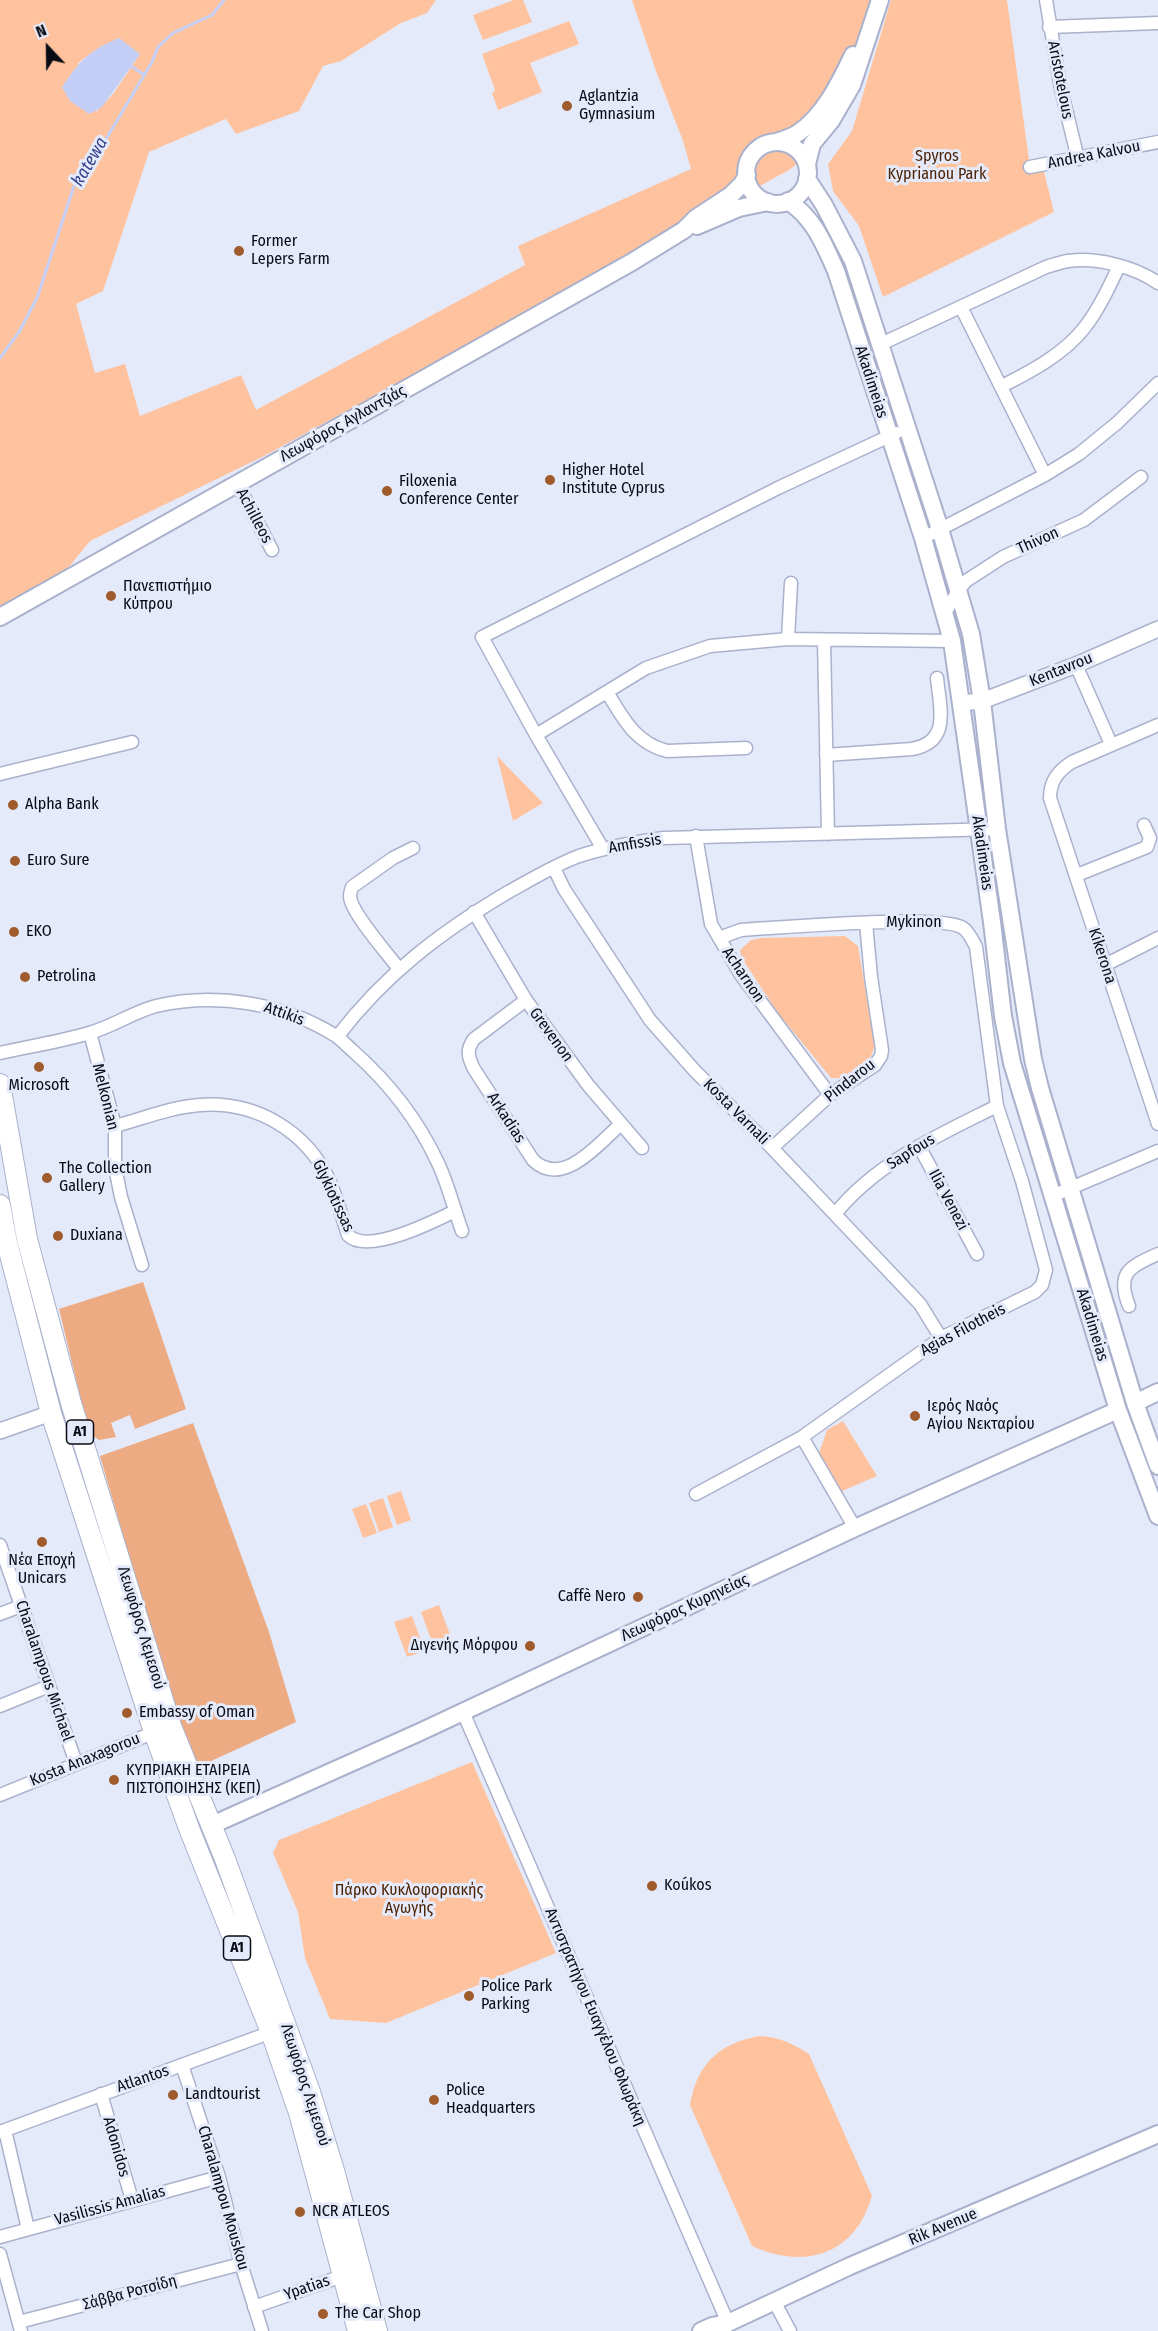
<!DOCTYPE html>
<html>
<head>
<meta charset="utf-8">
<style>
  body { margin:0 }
  #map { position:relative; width:1158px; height:2331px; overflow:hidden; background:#e5eafb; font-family:"Fira Sans Condensed",sans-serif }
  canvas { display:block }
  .north { position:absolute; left:18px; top:18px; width:60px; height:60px; -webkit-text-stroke:4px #e5eafb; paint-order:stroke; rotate:338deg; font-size:16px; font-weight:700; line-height:24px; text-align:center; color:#090b14 }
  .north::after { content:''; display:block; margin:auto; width:21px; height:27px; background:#090b14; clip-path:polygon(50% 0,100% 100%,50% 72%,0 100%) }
</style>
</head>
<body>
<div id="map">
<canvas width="1158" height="2331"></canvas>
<div class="north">N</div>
</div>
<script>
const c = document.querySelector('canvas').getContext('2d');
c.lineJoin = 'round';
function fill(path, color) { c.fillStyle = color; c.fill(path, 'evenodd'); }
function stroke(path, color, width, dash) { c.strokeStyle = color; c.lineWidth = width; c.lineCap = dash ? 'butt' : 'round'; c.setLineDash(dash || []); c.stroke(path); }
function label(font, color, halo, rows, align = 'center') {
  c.font = font + ' "Fira Sans Condensed",sans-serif'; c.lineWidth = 6; c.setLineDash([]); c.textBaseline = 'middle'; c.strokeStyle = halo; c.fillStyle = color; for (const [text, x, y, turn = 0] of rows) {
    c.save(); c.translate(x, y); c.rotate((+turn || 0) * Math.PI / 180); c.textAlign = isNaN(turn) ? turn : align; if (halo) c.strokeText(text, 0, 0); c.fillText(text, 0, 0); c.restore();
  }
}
fill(new Path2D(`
  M0,0H436L427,13L401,23L341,61L323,66L299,111L236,134L226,119L149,152L103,291L76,304L95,373L125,364L140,416L241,375L256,410L525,265L518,246L691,169L683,141L656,71L632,0H872L845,96L816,150L789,170L264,456L90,541L69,567L0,609ZM103,45L140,54L113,94L96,112L78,63Z
  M514,0H523L532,22L483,40L473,15Z
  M891,0H1007L1030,167L1044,172L1054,212L883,297L859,226L833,191L828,164L852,131Z
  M569,21L579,44L530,63L542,92L498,110L492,93L495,90L482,54Z
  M497,756L543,803L513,821Z
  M845,936L858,946L875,1045L870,1059L844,1078H831L778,1013L741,957L740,950L751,940L762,938Z
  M843,1421L877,1476L840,1492L819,1453L827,1430Z
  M401,1491L411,1520L397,1525L387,1496Z
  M383,1498L393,1527L379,1532L369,1503Z
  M366,1504L377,1533L363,1538L352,1509Z
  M439,1605L452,1640L434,1647L421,1612Z
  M412,1616L425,1651L407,1657L394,1622Z
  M472,1762L556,1953L386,2023L330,2019L305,1958L298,1912L273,1853L279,1840Z
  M759,2036C779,2037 792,2043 809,2054L872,2196C855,2255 805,2270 752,2246L690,2105C697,2064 718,2044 759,2036Z`), '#fec39e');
fill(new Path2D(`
  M143,1282L186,1409L135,1429L130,1415L111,1423L116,1437L99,1440L89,1433L59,1309Z
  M193,1423L269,1632L296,1722L196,1768L169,1694L100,1456Z`), '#ecab82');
fill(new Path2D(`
  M119,38L140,54L102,107L89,114L70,101L62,87C79,61 90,50 119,38Z`), '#c2cef5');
stroke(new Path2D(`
  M129,65L143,74
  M0,358L19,332L37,298L74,186L106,139L152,62L158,47L173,33L212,15L224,0`), '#c2cef5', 3);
const minor = new Path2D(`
  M1046,0L1061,89L1078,159
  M1049,27L1158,23
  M1030,167L1158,142
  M961,307L1045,475
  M881,344L1046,267C1053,265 1061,262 1068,261C1097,257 1135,267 1158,283
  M1002,386C1032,371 1064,354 1085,327C1099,309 1109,287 1119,266
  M237,483L272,550
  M923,538L1045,475L1079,454L1117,423L1158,383
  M945,613L959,589L966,581L1003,557L1084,520L1141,477
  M788,639L791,583
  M824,640L828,834
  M1076,665L1111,744
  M607,692C623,718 635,743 667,751L746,748
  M1158,725L1072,762C1058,771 1050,781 1050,798L1158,1124
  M536,735L646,668L710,646L788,639L952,641
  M826,755L912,749C951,742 940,709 937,678
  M0,774L132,742
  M696,836L711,924L741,975L830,1095
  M603,849L536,735L482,637L778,488L896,433
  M554,868L564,889L650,1020L695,1071L772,1148L920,1304L941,1338
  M1077,875L1147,847L1150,838L1144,825
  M474,912L526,1000L588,1085L642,1148
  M1105,965L1158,938
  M399,969C389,955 350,912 350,896C350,893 351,890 352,887L393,858L413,848
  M526,1000L474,1039C466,1050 468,1057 474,1069L533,1160C563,1189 599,1143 621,1124
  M90,1033L115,1126V1167L121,1197L142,1265
  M337,1037C385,974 442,931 510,891C532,879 555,865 579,856C607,847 635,842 664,838L997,829
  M0,1053C29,1046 60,1042 89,1033C112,1027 133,1012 156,1006C216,992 284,1003 336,1036C342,1040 347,1046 353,1051C388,1082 418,1120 438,1163C448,1184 454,1209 462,1231
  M115,1126C142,1119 171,1107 200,1105C256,1101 307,1131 330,1182C337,1199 342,1217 348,1235C367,1255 433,1222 455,1211
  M919,1146L977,1254
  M772,1148L830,1095L875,1065L881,1056L882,1050L871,977L866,923
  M1052,1196L1158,1151
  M835,1214C877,1162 939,1135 997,1106
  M1129,1306C1116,1273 1129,1267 1158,1254
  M802,1437L855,1528
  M696,1494L802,1437L941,1338L1035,1292L1042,1285L1046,1270L1022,1181L997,1106L976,947C973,941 969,932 963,928C943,914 788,927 754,929L741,930L719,938
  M0,1545L76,1763
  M0,1614L21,1606
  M0,1706L49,1686
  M463,1712L728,2323
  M0,1795L160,1730
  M182,2065L219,2177L241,2264L262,2331
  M101,2094L132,2200
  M5,2130L28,2229
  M0,2132L277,2030
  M0,2237L219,2177
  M0,2254L21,2331
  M774,2301L790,2331
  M254,2307L348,2274
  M19,2322L241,2264`);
const tertiary = new Path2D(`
  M961,703L982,701L1076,665L1158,629
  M0,1431L51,1413`);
const secondary = new Path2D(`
  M776,142C783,140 792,137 798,133C824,116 840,82 853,55
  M746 173a31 31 0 1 1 62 0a31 31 0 1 1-62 0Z
  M807,164L812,144L831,121L852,85L880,0
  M807,179L824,205L853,261L940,529L971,634L982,701L997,829L1033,1059L1040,1088L1135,1403L1158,1466
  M788,201C814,218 824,244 836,271L923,538L952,641L992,922L1003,1016L1012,1063L1118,1410L1158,1516
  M697,226L739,208L768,202
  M0,617L632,262L684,230L696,218L731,195L742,184L747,175
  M1135,1403L1158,1392
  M212,1825L420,1732L855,1528L1118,1410
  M701,2331L712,2326L727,2323
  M717,2331L728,2323L850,2266L1158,2134`);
const primary = new Path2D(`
  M0,1084L27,1239L71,1403L171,1726L225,1859L310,2092L335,2174L377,2331
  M0,1205L7,1243L51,1413L154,1732L190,1831L271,2032L299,2113L358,2331`);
stroke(minor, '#a9b1cc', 15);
stroke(tertiary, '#a9b1cc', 18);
stroke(secondary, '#a9b1cc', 20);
stroke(primary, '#a9b1cc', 22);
stroke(minor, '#fff', 12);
stroke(tertiary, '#fff', 15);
stroke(secondary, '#fff', 16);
stroke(primary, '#fff', 20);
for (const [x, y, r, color] of [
  [567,106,6,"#9f5b2c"],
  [239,251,6,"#9f5b2c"],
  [550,480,6,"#9f5b2c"],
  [387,491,6,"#9f5b2c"],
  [111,596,6,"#9f5b2c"],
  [13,805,6,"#9f5b2c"],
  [15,861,6,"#9f5b2c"],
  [14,932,6,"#9f5b2c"],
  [25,977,6,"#9f5b2c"],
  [39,1067,6,"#9f5b2c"],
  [47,1178,6,"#9f5b2c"],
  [58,1236,6,"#9f5b2c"],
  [915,1416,6,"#9f5b2c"],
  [42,1542,6,"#9f5b2c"],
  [638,1597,6,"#9f5b2c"],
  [530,1646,6,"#9f5b2c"],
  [127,1713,6,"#9f5b2c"],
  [114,1780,6,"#9f5b2c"],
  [652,1886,6,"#9f5b2c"],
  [469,1996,6,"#9f5b2c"],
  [173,2095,6,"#9f5b2c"],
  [434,2100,6,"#9f5b2c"],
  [300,2212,6,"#9f5b2c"],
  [323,2314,6,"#9f5b2c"]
]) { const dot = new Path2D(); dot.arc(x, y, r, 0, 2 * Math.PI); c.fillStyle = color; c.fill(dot); stroke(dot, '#e5eafb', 2); }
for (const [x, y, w] of [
  [80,1432,27],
  [237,1948,27]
]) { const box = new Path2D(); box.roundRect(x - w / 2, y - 12, w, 24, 4.5); c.fillStyle = '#e5eafb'; c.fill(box); stroke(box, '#090b14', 1.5); }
label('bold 15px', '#090b14', null, [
  ["A1",80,1432],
  ["A1",237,1948]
]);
label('16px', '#090b14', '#e5eafb', [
  ["Aristotelous",1060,80,79],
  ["Andrea Kalvou",1094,155,-11],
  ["Akadimeias",871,382,72],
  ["Λεωφόρος Αγλαντζιάς",343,424,-29],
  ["Achilleos",254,516,62],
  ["Thivon",1038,541,-24],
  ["Kentavrou",1061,670,-22],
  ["Amfissis",635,844,-10],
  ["Akadimeias",982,853,82],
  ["Mykinon",914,923],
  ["Kikerona",1102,956,72],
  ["Acharnon",743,975,56],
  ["Attikis",284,1014,20],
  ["Grevenon",551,1035,54],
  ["Pindarou",850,1081,-38],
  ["Melkonian",105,1097,76],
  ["Kosta Varnali",736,1112,45],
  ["Arkadias",506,1118,57],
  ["Sapfous",911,1152,-32],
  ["Glykiotissas",333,1196,65],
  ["Ilia Venezi",948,1200,62],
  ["Akadimeias",1092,1325,73],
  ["Agias Filotheis",963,1330,-28],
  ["Λεωφόρος Κυρηνείας",685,1608,-25],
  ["Λεωφόρος Λεμεσού",141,1628,73],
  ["Charalampous Michael",44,1671,71],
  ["Kosta Anaxagorou",85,1760,-22],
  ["Αντιστρατήγου Ευαγγέλου Φλωράκη",595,2017,67],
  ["Atlantos",143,2079,-19],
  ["Λεωφόρος Λεμεσού",305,2085,72],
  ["Adonidos",116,2147,74],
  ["Charalampou Mouskou",223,2198,74],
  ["Vasilissis Amalias",110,2206,-15],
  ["Rik Avenue",943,2227,-23],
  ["Ypatias",307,2288,-19],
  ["Σάββα Ροτσίδη",130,2293,-15]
]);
label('16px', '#090b14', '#e5eafb', [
  ["Aglantzia",579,97],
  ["Gymnasium",579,115],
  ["Former",251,242],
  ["Lepers Farm",251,260],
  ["Higher Hotel",562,471],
  ["Institute Cyprus",562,489],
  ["Filoxenia",399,482],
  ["Conference Center",399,500],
  ["Πανεπιστήμιο",123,587],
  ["Κύπρου",123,605],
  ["Alpha Bank",25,805],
  ["Euro Sure",27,861],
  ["EKO",26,932],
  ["Petrolina",37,977],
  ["Microsoft",39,1086,"center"],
  ["The Collection",59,1169],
  ["Gallery",59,1187],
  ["Duxiana",70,1236],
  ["Ιερός Ναός",927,1407],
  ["Αγίου Νεκταρίου",927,1425],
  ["Νέα Εποχή",42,1561,"center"],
  ["Unicars",42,1579,"center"],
  ["Caffè Nero",626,1597,"right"],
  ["Διγενής Μόρφου",518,1646,"right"],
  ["Embassy of Oman",139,1713],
  ["ΚΥΠΡΙΑΚΗ ΕΤΑΙΡΕΙΑ",126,1771],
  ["ΠΙΣΤΟΠΟΙΗΣΗΣ (ΚΕΠ)",126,1789],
  ["Koúkos",664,1886],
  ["Police Park",481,1987],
  ["Parking",481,2005],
  ["Police",446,2091],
  ["Headquarters",446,2109],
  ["Landtourist",185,2095],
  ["NCR ATLEOS",312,2212],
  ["The Car Shop",335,2314]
], 'left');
label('16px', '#4c2303', '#e5eafb', [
  ["Spyros",937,157],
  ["Kyprianou Park",937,175],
  ["Πάρκο Κυκλοφοριακής",409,1891],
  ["Αγωγής",409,1909]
]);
label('italic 18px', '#35418c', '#e5eafb', [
  ["katewa",90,162,-60]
]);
</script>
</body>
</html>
